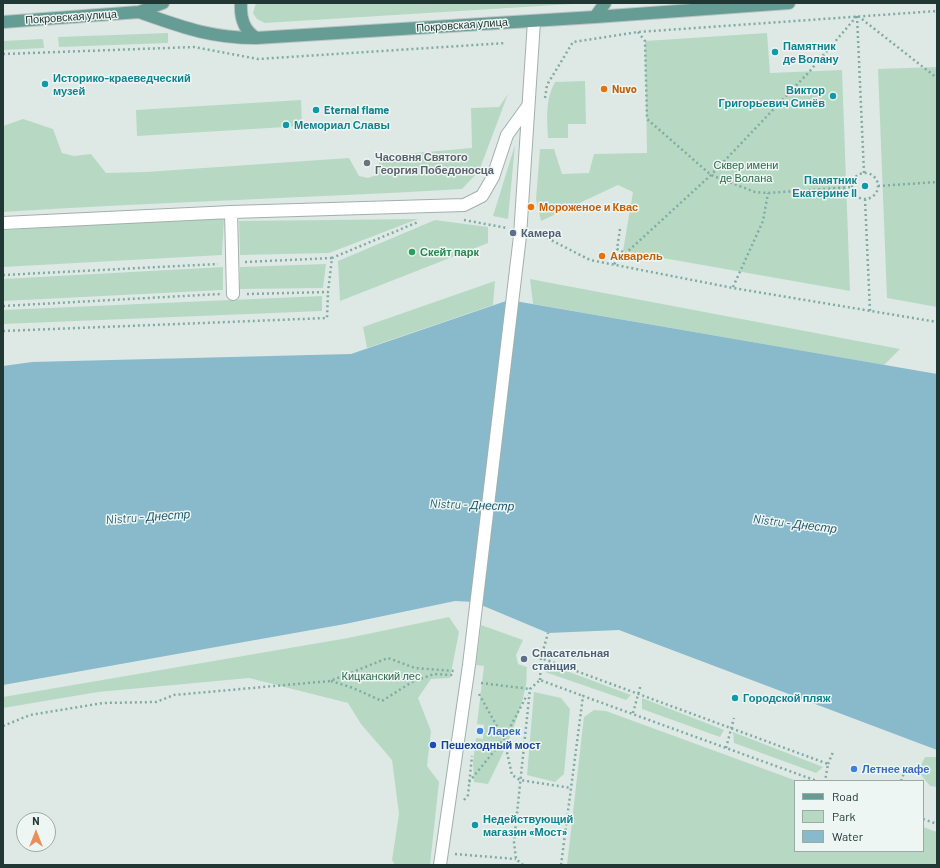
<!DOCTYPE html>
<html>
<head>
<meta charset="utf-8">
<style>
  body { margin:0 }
  #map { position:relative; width:940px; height:868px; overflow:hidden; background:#dee9e5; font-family:Barlow,sans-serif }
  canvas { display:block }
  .frame { position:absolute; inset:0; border:4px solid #203733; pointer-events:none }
  .legend { position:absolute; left:794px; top:780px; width:130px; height:72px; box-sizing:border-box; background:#eef6f3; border:1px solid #9caaa6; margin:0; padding:5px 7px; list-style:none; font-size:12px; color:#203733 }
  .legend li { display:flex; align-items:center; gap:8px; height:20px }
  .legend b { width:20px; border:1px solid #9caaa6 }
  .north { position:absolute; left:16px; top:812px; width:40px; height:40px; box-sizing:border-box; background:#eef6f3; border:1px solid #9caaa6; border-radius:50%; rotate:0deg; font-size:11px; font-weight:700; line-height:16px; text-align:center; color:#203733 }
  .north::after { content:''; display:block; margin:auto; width:14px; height:18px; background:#ea8e5b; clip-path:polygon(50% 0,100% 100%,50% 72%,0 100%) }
</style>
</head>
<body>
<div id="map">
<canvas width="940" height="868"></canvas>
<div class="frame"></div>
<ul class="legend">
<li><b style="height:5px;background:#659c94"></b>Road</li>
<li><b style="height:11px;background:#b7d9c4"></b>Park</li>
<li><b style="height:11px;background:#88bacc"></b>Water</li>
</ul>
<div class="north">N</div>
</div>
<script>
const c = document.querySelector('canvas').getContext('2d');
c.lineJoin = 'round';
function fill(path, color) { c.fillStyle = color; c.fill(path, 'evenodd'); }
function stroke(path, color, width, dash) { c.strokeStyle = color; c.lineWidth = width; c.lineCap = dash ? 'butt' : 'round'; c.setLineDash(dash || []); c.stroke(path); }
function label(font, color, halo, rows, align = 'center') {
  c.font = font + ' Barlow,sans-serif'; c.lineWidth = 3; c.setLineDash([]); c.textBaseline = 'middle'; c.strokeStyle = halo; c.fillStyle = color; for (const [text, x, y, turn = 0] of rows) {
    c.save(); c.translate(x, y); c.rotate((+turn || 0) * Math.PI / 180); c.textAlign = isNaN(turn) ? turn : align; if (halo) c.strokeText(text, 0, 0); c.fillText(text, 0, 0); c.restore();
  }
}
fill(new Path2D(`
  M256,3H589L265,23L257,19L253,13Z
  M168,33V43L59,47L58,37Z
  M767,33L770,73L842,70L850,291L623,251L633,192L618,185L541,221L536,199L540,149H554L562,174L589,173L594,154L647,153L645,41Z
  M43,39L44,48L3,50V41Z
  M937,67V307L887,298L878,69Z
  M585,81L586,124H568V138H548C547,118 545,100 555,82Z
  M508,94L479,171L462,189C309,198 156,202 3,212V126L23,119L53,129L62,153L74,156L91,154L106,173L146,172L349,158L359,176L368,178L376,175L381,156L472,148L471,108L499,107Z
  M301,100L302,126L137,136L136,110Z
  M515,145L508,219L493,216Z
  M224,218L222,255L3,267V230Z
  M418,219L329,253L240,255L239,221Z
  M435,220L488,227V243L340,301L338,261Z
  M326,264L323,288L240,289V267Z
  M223,267V290L3,301V279Z
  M530,279L900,349L884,365L533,304Z
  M495,281L493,305L367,348L363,327Z
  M322,296V311L3,324V310Z
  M449,617L459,632L450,678L431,679L418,698L431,731L427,766L439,782L430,865H395L392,860L399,814L392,760L361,724L348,703L249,678L98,692L3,708V697L348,638Z
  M481,625L523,640L516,655L518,664L527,667C526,673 527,679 526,685C519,720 504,752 488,784L474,782L473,763L476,738L483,739L484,725L477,724L484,666L476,665Z
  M545,663L631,695L626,700L545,672Z
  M534,692L561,698L570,709L564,774L555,782L527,775Z
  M642,698L724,730L720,737L642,709Z
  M594,710L606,711L797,781H795V851H923V827L937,832V865H567L583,725L584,717Z
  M733,732L823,767L816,773L734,743Z
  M925,757H937V787L930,786L918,771Z`), '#b7d9c4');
fill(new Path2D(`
  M509,300L937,374V750L619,630L548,633L474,602L455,601L345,624L3,685V366L32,362L351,354Z`), '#88bacc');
const minor = new Path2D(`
  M231,212L233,294
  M3,223L231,212L464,205L482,196L493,177L507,135L528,106
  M440,865L469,665L520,236L534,21`);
const major = new Path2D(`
  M241,3C240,19 244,30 256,38
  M139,12C182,27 210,38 256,38L595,17L789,3
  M595,17L605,3
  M3,22L139,12L163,3`);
stroke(minor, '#a1b0ac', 14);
stroke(major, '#bcc3c2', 14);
stroke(new Path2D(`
  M857,16L864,173
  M858,16L937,78
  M638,32L645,41L647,119L711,175L755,192L768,193L852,187
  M3,54L194,47L258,59L506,43
  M545,98L547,85L573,42L638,32L937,11
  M852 186a13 13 0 1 1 26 0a13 13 0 1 1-26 0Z
  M878,186L937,182
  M865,199L870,311
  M464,220L507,228
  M620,229L617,249L625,253
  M533,234L545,237L590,260L733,288L937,322
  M245,262L332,258
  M614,264L711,175L809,72L857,16
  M3,275L218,264
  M733,287L763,221L768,193
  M247,294L328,292L332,258L418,222
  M3,306L220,294
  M3,331L327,318L328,292
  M541,658L548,633
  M540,680L541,658L828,764L825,781
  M331,681L353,688L382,701L412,682L434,674L451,675L453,673
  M481,683L530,689
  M479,694L504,739L512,775L520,780L571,788
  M633,713L641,684
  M3,726L30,715L103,703L156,702L174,695L330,681L388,658L415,668L455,671
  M726,748L734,718
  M828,764L833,752
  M901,781L904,773
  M469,782L504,739L527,695
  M464,800L468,795L472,756
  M923,819L937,824
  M455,854L516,859
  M523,865L516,859L514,842L530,689L540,680L583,696
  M561,865L583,696L817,781`), '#80aba2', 2.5, [2, 3]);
stroke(minor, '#fff', 12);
stroke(major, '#659c94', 12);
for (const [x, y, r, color] of [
  [775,52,4,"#0f9aa8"],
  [45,84,4,"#0f9aa8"],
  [604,89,4,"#e8710a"],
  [833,96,4,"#0f9aa8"],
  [316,110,4,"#0f9aa8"],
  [286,125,4,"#0f9aa8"],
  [367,163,4,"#6b7280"],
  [865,186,4,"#0f9aa8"],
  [531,207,4,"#e8710a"],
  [513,233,4,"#5c6f8a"],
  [412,252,4,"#2e9e5b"],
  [602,256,4,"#e8710a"],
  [524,659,4,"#5c6f8a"],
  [735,698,4,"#0f9aa8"],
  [480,731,4,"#3f7fe0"],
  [433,745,4,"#1a4fb4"],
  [854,769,4,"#3f7fe0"],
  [475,825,4,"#0f9aa8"]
]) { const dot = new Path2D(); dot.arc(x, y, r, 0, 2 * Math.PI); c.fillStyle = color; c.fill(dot); stroke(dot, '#eef6f3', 1.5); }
label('11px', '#203733', '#eef6f3', [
  ["Покровская улица",71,17,-4],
  ["Покровская улица",462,25,-4]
]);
label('bold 11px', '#0d838f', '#eef6f3', [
  ["Памятник",783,46],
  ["де Волану",783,59],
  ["Историко-краеведческий",53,78],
  ["музей",53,91],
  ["Виктор",825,90,"right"],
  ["Григорьевич Синёв",825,103,"right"],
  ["Eternal flame",324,110],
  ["Мемориал Славы",294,125],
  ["Памятник",857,180,"right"],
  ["Екатерине II",857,193,"right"],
  ["Городской пляж",743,698],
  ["Недействующий",483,819],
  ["магазин «Мост»",483,832]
], 'left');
label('bold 11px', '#c56008', '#eef6f3', [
  ["Nuvo",612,89],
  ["Мороженое и Квас",539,207],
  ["Акварель",610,256]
], 'left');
label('bold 11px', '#5b616d', '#eef6f3', [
  ["Часовня Святого",375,157],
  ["Георгия Победоносца",375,170]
], 'left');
label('11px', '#2d6b4c', '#eef6f3', [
  ["Сквер имени",746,165],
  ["де Волана",746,178],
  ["Кицканский лес",381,676]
]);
label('bold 11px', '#4e5e75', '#eef6f3', [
  ["Камера",521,233],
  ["Спасательная",532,653],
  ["станция",532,666]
], 'left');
label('bold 11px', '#27864d', '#eef6f3', [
  ["Скейт парк",420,252]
], 'left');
label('bold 11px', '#366cbe', '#eef6f3', [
  ["Ларек",488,731],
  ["Летнее кафе",862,769]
], 'left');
label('bold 11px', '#164399', '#eef6f3', [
  ["Пешеходный мост",441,745]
], 'left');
label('italic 12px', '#1f596f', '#eef6f3', [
  ["Nistru - Днестр",472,505,2],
  ["Nistru - Днестр",148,517,-4],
  ["Nistru - Днестр",795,524,7]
]);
</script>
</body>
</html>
